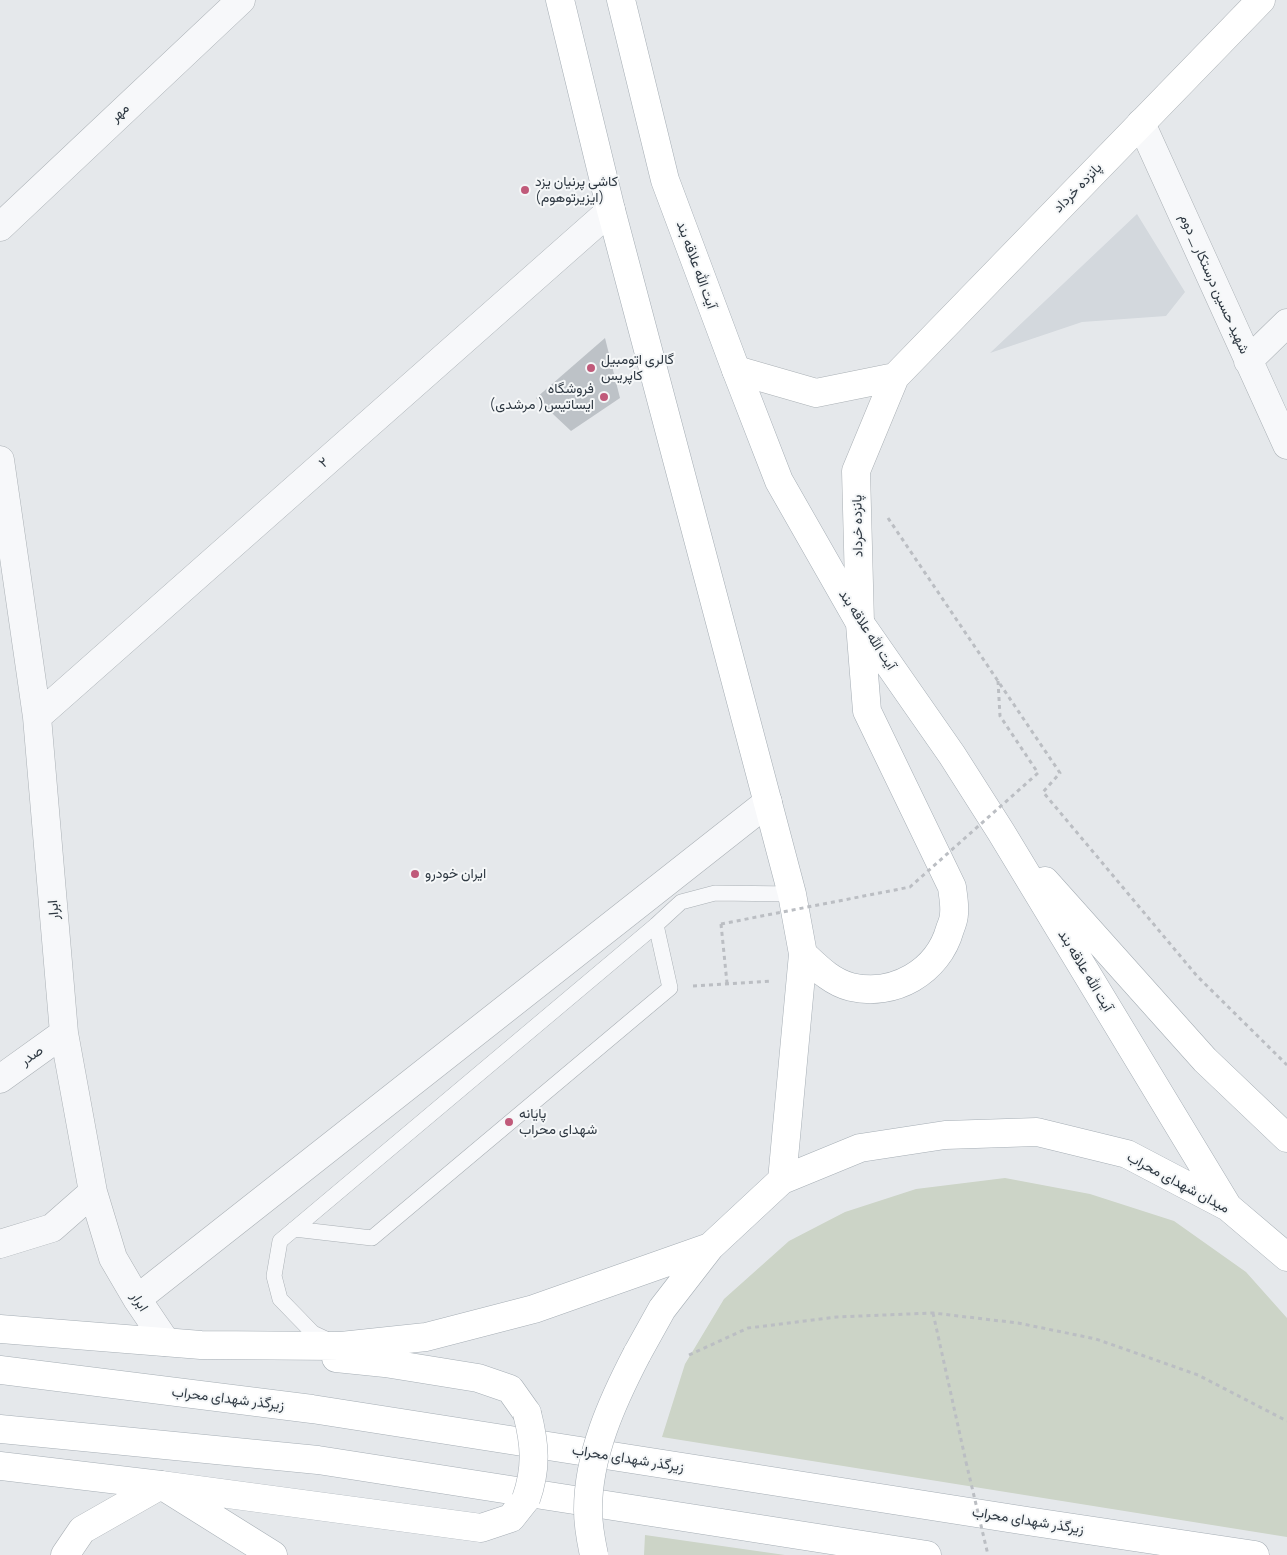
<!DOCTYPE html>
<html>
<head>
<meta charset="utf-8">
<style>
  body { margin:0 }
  canvas { display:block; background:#e5e8eb }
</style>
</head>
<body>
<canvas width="1287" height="1555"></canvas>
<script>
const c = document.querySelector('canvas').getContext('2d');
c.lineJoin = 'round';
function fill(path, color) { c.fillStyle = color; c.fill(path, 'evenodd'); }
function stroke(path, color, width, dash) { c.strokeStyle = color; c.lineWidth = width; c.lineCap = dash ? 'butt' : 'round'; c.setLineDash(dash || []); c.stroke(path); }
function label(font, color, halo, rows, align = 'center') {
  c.font = font + ' Manrope,Vazirmatn,sans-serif'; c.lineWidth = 4; c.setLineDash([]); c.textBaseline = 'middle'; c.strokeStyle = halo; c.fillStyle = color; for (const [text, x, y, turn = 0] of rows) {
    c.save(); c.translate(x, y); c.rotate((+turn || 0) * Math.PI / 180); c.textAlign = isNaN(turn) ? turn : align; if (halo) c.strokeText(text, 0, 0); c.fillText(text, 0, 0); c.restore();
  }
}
fill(new Path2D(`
  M1137,214L1185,292L1166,316L1082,322L990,353Z`), '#d3d8dd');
fill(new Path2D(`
  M1005,1178L1090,1194L1174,1221L1246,1272L1287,1318V1537L662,1437L685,1364L724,1299L789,1241L845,1212L916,1189Z
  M645,1535L785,1555H644Z`), '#ccd4c7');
fill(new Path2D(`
  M605,338L620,398L571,431L536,398Z`), '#bdc2c7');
const lane = new Path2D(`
  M294,1229L372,1238L670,988L656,925
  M328,1340L313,1333L280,1299L274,1276L280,1241L656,925L681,902L715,893L792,894`);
const street = new Path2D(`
  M1141,123L1287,445
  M0,227L241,0
  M1248,361L1287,323
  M0,460L37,717L64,1033L93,1192L113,1258L137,1299L166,1342
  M37,717L611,210
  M0,1079L64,1033
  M0,1244L52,1228L93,1192
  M137,1299L768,802`);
const secondary = new Path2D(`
  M736,370L816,393L895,377
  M860,623L856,471L895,377L1261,0
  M65,1555L82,1530L161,1485`);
const primary = new Path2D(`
  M560,0L611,210L792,894L803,954L782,1180
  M621,0L665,180L736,370L779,481L860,623L952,755L1001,832L1228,1207
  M1045,881L1205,1060L1287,1138
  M803,954C817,967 831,982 851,987C894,997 938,972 950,929C952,924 954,919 954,914C955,905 953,896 952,887L867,711L860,624
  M0,1329L201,1345L341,1346L426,1337L534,1309L710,1247
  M637,1354L662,1309L710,1247L782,1180L860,1148L945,1135L1037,1132L1127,1154L1228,1207L1287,1257
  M336,1358L385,1363L478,1378L510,1389L527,1413
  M0,1370L312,1409L1027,1521L1255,1555
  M0,1429L318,1460L927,1555
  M0,1466L161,1485L273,1555
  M161,1485L481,1528L511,1518L526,1499`);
stroke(lane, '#aab0b5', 16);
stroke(street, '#aab0b5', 29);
stroke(secondary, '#aab0b5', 29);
stroke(primary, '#a6aeb5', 29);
stroke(new Path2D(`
  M888,518L1060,773L1043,792L1197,976L1287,1065
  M998,681L1000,716L1038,773
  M721,924L727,983
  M693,986L772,981
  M933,1313L966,1462
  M689,1355L748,1328L837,1317L933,1313L1018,1323L1096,1339L1198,1375L1287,1421`), '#bbbec3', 3, [4, 4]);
stroke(lane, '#f7f8fa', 15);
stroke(street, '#f7f8fa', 28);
stroke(secondary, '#fff', 28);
stroke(primary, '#fff', 28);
const primaryBridge = new Path2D(`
  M526,1499C537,1468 535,1444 527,1413
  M594,1555C591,1541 588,1524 588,1510C588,1455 612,1402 637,1354`);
stroke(primaryBridge, '#a6aeb5', 29, []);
stroke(new Path2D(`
  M721,924L910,887L1038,773
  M966,1462L988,1555`), '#bbbec3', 3, [4, 4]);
stroke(primaryBridge, '#fff', 28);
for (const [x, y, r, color] of [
  [525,190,5,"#c05a7a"],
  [591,368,5,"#c05a7a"],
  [604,397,5,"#c05a7a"],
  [415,874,5,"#c05a7a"],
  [509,1122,5,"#c05a7a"]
]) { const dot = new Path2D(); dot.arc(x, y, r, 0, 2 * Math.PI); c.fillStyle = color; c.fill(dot); stroke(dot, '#f5f7f8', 2); }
label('14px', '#2e3842', '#f5f7f8', [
  ["مهر",120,113,-43],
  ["پانزده خرداد",1078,188,-46],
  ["آیت الله علاقه بند",696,265,70],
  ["شهید حسین درستکار _ دوم",1214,284,66],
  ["۲",324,463,-41],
  ["پانزده خرداد",858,526,-91],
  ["آیت الله علاقه بند",867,630,57],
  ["ابرار",54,910,-95],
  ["آیت الله علاقه بند",1085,971,59],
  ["صدر",32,1056,-35],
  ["میدان شهدای محراب",1178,1183,28],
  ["ابرار",139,1302,58],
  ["زیرگذر شهدای محراب",228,1399,7],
  ["زیرگذر شهدای محراب",628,1459,9],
  ["زیرگذر شهدای محراب",1028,1521,9]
]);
label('14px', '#2e3842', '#f5f7f8', [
  ["کاشی پرنیان یزد",535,182],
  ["(ایزیرتوهوم)",535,198],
  ["گالری اتومبیل",601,360],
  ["کاپریس",601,376],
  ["فروشگاه",594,389,"right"],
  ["ایساتیس( مرشدی)",594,405,"right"],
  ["ایران خودرو",425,874],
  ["پایانه",519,1114],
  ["شهدای محراب",519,1130]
], 'left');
</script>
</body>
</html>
